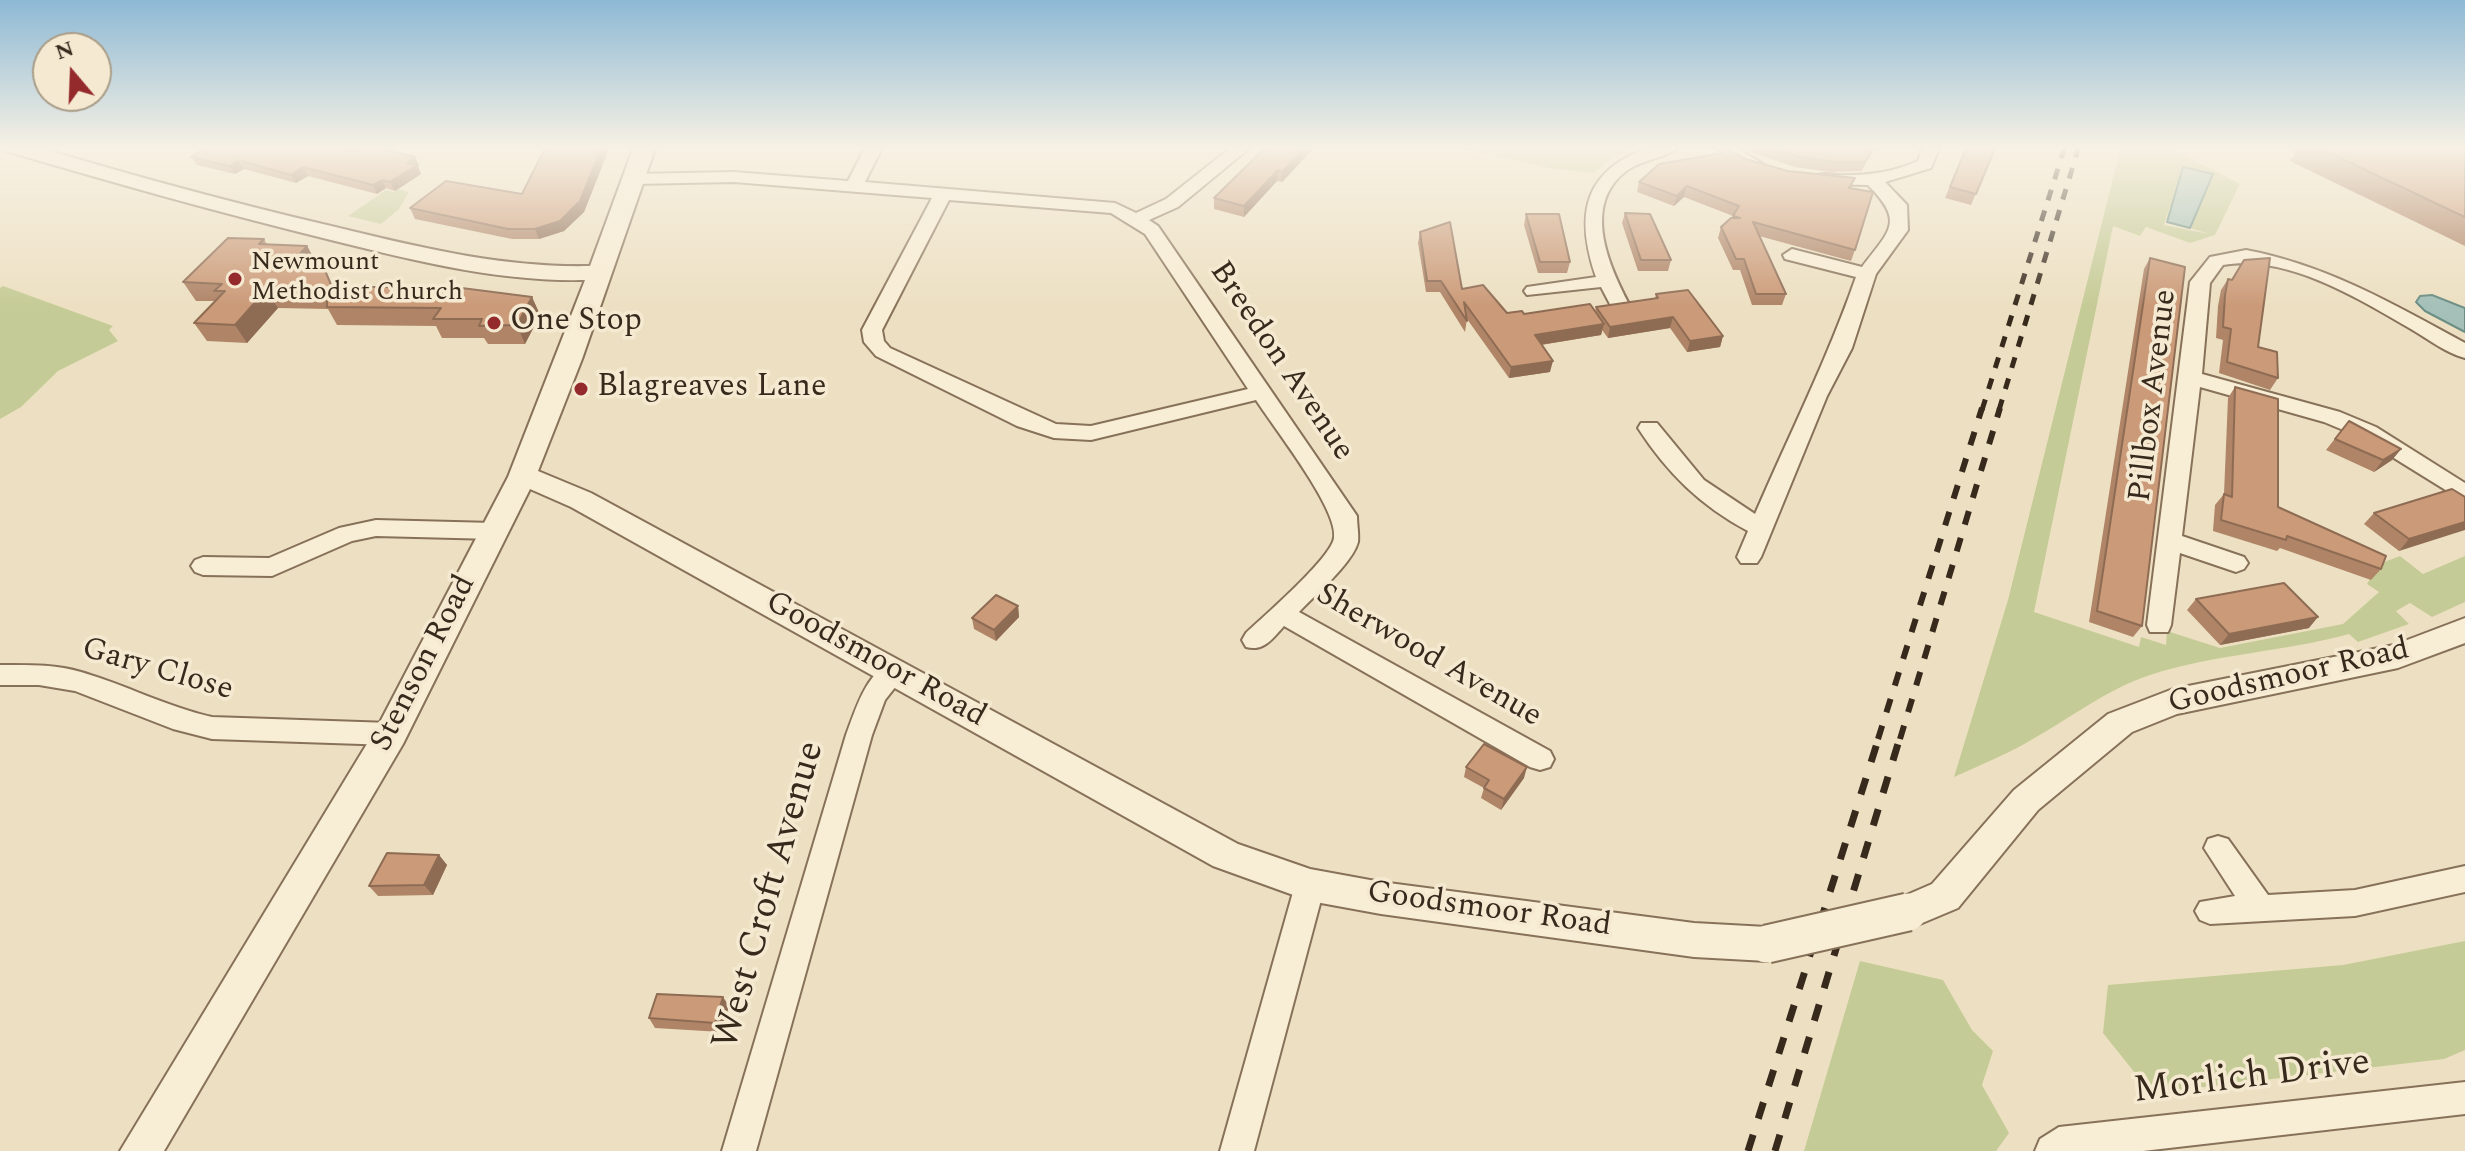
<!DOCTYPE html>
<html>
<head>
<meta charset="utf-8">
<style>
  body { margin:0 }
  #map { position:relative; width:2465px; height:1151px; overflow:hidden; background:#ede0c2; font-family:Spectral,serif }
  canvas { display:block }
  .north { position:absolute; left:32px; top:32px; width:80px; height:80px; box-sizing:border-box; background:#f5ead1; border:2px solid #a99d89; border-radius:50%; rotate:341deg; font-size:22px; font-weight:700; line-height:32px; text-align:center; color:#372a1d }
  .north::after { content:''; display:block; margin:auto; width:28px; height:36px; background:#952a2c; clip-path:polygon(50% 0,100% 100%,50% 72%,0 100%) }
</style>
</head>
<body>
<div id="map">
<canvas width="2465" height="1151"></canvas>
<div class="north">N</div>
</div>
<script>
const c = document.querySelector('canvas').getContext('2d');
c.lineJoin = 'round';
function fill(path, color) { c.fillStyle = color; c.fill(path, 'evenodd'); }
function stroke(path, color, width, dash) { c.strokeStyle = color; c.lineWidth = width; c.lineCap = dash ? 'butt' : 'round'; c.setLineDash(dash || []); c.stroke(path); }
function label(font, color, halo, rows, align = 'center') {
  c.font = font + ' Spectral,serif'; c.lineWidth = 7; c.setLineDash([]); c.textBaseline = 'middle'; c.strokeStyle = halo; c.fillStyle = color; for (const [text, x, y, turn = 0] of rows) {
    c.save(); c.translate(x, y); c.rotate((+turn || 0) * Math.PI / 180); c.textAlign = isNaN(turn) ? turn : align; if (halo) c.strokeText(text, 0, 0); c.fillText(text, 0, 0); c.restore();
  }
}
fill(new Path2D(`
  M1450,146H1639L1614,157L1594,173L1554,169Z
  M2121,146H2167L2240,184L2215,235L2190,243L2146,227L2140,236L2113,226L2034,612L2139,647L2141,637L2166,645L2167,631L2220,648L2343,624L2379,592L2367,584L2379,564L2400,556L2423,574L2465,556V602L2432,617L2410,603L2396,611L2409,624L2358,642L2349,634C2284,652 2214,654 2150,675C2105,690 2068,720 2026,743C2003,756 1978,766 1954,777L2008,600ZM2183,167L2213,174L2190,228L2209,234L2164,225Z
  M398,189L409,192L399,209L381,224L348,216L386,190L394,192Z
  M3,286L113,326L109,330L118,341L58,371L21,407L0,419V288Z
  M2465,941V1050L2444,1059L2151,1093L2103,1033L2108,985L2343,965Z
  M1860,961L1943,980L1972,1030L1993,1051L1982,1085L2009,1133L1996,1151H1804Z`), '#c5cb96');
const water = new Path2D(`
  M2183,167L2213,174L2190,228L2167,222Z
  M2432,295L2465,308V332L2425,311L2416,302L2420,296Z`);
fill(water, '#a4c0b8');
stroke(water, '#6b8e85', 2);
const minor = new Path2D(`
  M866,146H883L865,182L1115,203L1136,213L1166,199L1233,146H1252L1178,207L1149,220L1158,226L1357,516C1357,524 1359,535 1358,542C1352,564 1315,595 1299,612L1550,751L1554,759L1550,767L1540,770L1530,767L1284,626C1273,638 1264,652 1246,647L1242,640L1246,633C1264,616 1331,558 1334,538C1339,510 1274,428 1256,400L1091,440L1054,438L1017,426L876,356L864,342L862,330L932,198L734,182L633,184L624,179L633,174L734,172L848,181ZM949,200L1111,213L1145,234L1248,389L1091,426L1056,424L890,348L884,341L882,330Z
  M1654,146H1680C1666,159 1641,159 1625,172C1582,206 1609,266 1629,304L1626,308H1612L1601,287L1527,295L1524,291L1527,287L1596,277C1574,213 1584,168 1654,146Z
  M1712,146H1733L1763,164L1760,168H1748Z
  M1923,146H1940L1931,168L1885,182L1907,205L1908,230L1876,274L1852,348L1827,396L1761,557L1757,563H1741L1737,557L1748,531C1701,506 1667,473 1638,428L1641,423H1657L1704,480L1755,514C1789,435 1828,358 1856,277L1785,259L1783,255L1792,249L1862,267C1890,230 1905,222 1868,185L1821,184L1812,179C1819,172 1826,174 1836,175C1865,176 1891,173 1918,161Z
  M2246,250C2326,265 2394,304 2465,343V358C2446,353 2428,339 2411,329C2357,298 2287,254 2223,265L2210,283L2202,374L2340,412L2376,427L2465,483V502L2360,437L2324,422L2200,387L2182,536L2244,557L2248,563L2244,569L2236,572L2180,553L2171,625L2168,632H2150L2147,625L2190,282L2210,257Z
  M376,520L494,523L506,531L494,539L376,536L352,541L272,576L203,575L195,572L191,566L195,560L203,557L269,558L339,528Z
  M895,661L904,664L908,671L885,700L872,735L756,1151H722L846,735C856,709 866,671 895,661Z
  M0,665C27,665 55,664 81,672C126,685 167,707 212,717L391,723L400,726L404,734L400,742L391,745L212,739L173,729L75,691L39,685H0Z
  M2218,836L2228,839L2268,895L2355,890L2465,866V892L2355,916L2210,924L2200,920L2195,911L2200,902L2235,896L2204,848L2208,839Z
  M1310,872L1320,876L1325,885L1254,1151H1220L1295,885L1300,876Z
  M2465,1082V1114L2143,1151H2035L2040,1139L2059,1127Z`);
const tertiary = new Path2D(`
  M0,146H33C131,175 228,202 327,225C414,246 500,268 590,266L634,146H656L582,359L538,471L591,493L1238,844L1310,869L1381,882L1694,923L1767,927L1780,932L1786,944L1780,956L1767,961L1694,957L1381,914L1310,901L1213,866L571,507L530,489L403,744L164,1151H120L379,724L508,477L585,280C497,282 412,260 327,239C218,212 110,182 3,150Z
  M2465,618V643L2398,668L2177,714L2132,732L2038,810L1958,908L1908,929L1895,924L1890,912L1895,900L1932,884L2014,790L2108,714L2173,689L2394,645Z`);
stroke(minor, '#877159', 4);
stroke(tertiary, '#877159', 4);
fill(minor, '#f8edd5');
fill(tertiary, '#f8edd5');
stroke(new Path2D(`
  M1982,410L2065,146
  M1999,410L2079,146`), '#372a1d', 5, [11, 11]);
stroke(new Path2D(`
  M1878,739L1982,408
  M1900,739L2000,408`), '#372a1d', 6, [14, 14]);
stroke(new Path2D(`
  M1748,1151L1879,737
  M1775,1151L1900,737`), '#372a1d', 7, [17, 17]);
const tertiaryBridge = new Path2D(`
  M1767,944L1908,912`);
stroke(tertiaryBridge, '#877159', 41, []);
stroke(tertiaryBridge, '#f8edd5', 37);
fill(new Path2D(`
  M546,146H610L584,212L564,231L539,239H512L415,219L410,208L522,194Z
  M1267,146H1316L1282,182L1277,181L1244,217L1214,209V198Z
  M1733,146H1883L1880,151L1874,150L1861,171L1830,172L1795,167Z
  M1967,146H1996L1971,205L1945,198Z
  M2281,146H2465V246L2290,161L2295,153Z
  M353,150L415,157L419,166L418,167L421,174L395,191L386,188L377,194L308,176L296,183L244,169L235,174L197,165L191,157Z
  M1745,159L1851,188L1855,250L1851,261L1759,236L1786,294L1782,305H1752L1740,270H1733L1718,238L1721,227L1733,218V216L1684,197L1674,206L1637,192L1639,182Z
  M1625,213L1671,260L1668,271H1638L1622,223Z
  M1526,214L1570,262L1567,273H1538L1524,225Z
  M1420,232L1462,289L1507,313L1524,314L1595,312L1596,307L1655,299L1656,294L1723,336L1720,347L1687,352L1670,328L1608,338L1602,330L1601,335L1541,345L1550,372L1509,378L1467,319L1465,332L1440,292H1426L1418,243Z
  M264,239L267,245L307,246L317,264L313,268L335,287L532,297L540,315L525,344H488L484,338H442L436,326L337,325L328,309L278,308L247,343L207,341L194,323L215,301H196L183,282Z
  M2150,258L2142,626L2133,637L2089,622L2144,269Z
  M2228,279L2258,347L2278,378L2270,390L2219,373L2223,340L2216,338L2218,306L2221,290Z
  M2235,387L2278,507L2381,569L2371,580L2280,548L2277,551L2213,531L2215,505L2224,494L2228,398Z
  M2349,421L2401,449L2392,460L2374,472L2326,450Z
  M2465,497L2399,551L2364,524L2374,513Z
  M2196,599L2309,628L2220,645L2187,610Z
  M1018,606L1019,617L996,641L974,629L972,618Z
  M1466,767L1524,778L1501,810L1481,798L1484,788L1464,777Z
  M439,855L447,865L433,895L378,896L369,886Z
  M729,1006L721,1032L655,1028L649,1018Z`), '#af8467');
fill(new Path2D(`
  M602,146H610L584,212L564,231L539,239L535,229Z
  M1307,146H1316L1282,182V172Z
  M1874,146H1875L1874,150L1861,171L1865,162Z
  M415,157L419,166L418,167L421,174L395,191L390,182L407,163Z
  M238,160L244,169L235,174L230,166Z
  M303,167L308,176L296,183L291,175Z
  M1278,170L1277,181L1244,217V206Z
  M382,180L386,188L377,194L373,185Z
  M1687,186L1684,197L1674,206L1677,196Z
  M307,246L317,264L298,286L287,268Z
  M266,290L278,308L247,343L235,325Z
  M532,297L540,315L525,344L517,325Z
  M1673,317L1670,328L1608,338L1610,327Z
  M1604,324L1601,335L1533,346L1535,335Z
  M1723,336L1720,347L1687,352L1690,341Z
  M1553,361L1550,372L1509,378L1511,367Z
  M2401,449L2392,460L2374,472L2383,460Z
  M2465,522V530L2399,551L2409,539Z
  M1018,606L1019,617L996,641L994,630Z
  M2318,617L2309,628L2220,645L2229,634Z
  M1527,767L1524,778L1501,810L1504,799Z
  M439,855L447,865L433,895L424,885Z
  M723,997L729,1006L721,1032L715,1023Z`), '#8e6c54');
const building = new Path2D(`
  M209,146H336L353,150L359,146H371L415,157L407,163L417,165L390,182L382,180L373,185L303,167L291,175L238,160L230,166L191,157Z
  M546,146H602L580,201L560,221L535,229H508L410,208L446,181L522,194Z
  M1267,146H1307L1282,172L1278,170L1244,206L1214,198Z
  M1766,146H1874L1865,162H1834L1799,157Z
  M1967,146H1996L1976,194L1950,187Z
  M2315,146H2465V217Z
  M1725,148L1745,159L1788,171L1855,178L1849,188L1873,192L1855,250L1753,222L1786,294H1756L1744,259H1736L1721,227L1731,218H1740L1733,216L1739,206L1687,186L1677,196L1639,182L1659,164L1722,153Z
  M1625,213L1650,214L1671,260H1641Z
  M1526,214H1559L1570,262H1540Z
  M1450,222L1462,289L1483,285L1507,313L1522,311L1524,314L1590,304L1604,324L1535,335L1553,361L1511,367L1464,302L1467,321L1441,281H1427L1420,232Z
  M228,238L264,239L259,244L307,246L287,268H324L332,287H454L532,297L517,325L479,326L482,319H433L441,308L327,307V291L266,290L235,325L194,323L225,291H214L222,284L183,282Z
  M2150,258L2185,267L2142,626L2097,611Z
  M2270,258L2258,347L2277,352L2278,378L2227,362L2231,329L2223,327L2225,295L2228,279L2232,280L2244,260Z
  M1688,290L1723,336L1690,341L1673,317L1610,327L1596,307L1658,298L1656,294Z
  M2235,387L2278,399V507L2386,556L2381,569L2287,536L2286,540L2221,520L2224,494L2232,497Z
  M2349,421L2401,449L2383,460L2335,439Z
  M2452,489L2465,497V522L2409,539L2374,513Z
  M2284,583L2318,617L2229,634L2196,599Z
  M996,595L1018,606L994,630L972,618Z
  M1484,744L1527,767L1504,799L1484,788L1489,780L1466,767Z
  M387,853L439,855L424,885L369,886Z
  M657,994L723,997L715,1023L649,1018Z`);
fill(building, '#cb9a78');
stroke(building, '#8e6c54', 2);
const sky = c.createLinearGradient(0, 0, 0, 307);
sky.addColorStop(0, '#8db9d5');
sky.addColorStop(0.48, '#f7f1e4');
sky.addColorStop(1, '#f7f1e400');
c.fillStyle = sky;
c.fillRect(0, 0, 2465, 307);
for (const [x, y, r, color] of [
  [235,279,8,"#952a2c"],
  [494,323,8,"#952a2c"],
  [581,389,8,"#952a2c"]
]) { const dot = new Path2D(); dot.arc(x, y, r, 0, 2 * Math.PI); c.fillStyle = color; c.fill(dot); stroke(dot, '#f5ead1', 3); }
label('26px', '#372a1d', '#f5ead1', [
  ["Newmount",251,264],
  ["Methodist Church",251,294]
], 'left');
label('32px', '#372a1d', '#f5ead1', [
  ["One Stop",510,323],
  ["Blagreaves Lane",597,389]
], 'left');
label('32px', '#372a1d', '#f5ead1', [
  ["Breedon Avenue",1280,362,56],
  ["Pillbox Avenue",2155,396,-83],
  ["Sherwood Avenue",1428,657,30],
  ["Goodsmoor Road",875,661,29],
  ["Stenson Road",425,664,-63],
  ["Gary Close",157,671,16],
  ["Goodsmoor Road",2289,678,-13],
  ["Goodsmoor Road",1489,911,8]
]);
label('38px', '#372a1d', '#f5ead1', [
  ["West Croft Avenue",771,896,-74],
  ["Morlich Drive",2252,1079,-7]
]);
</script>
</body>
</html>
